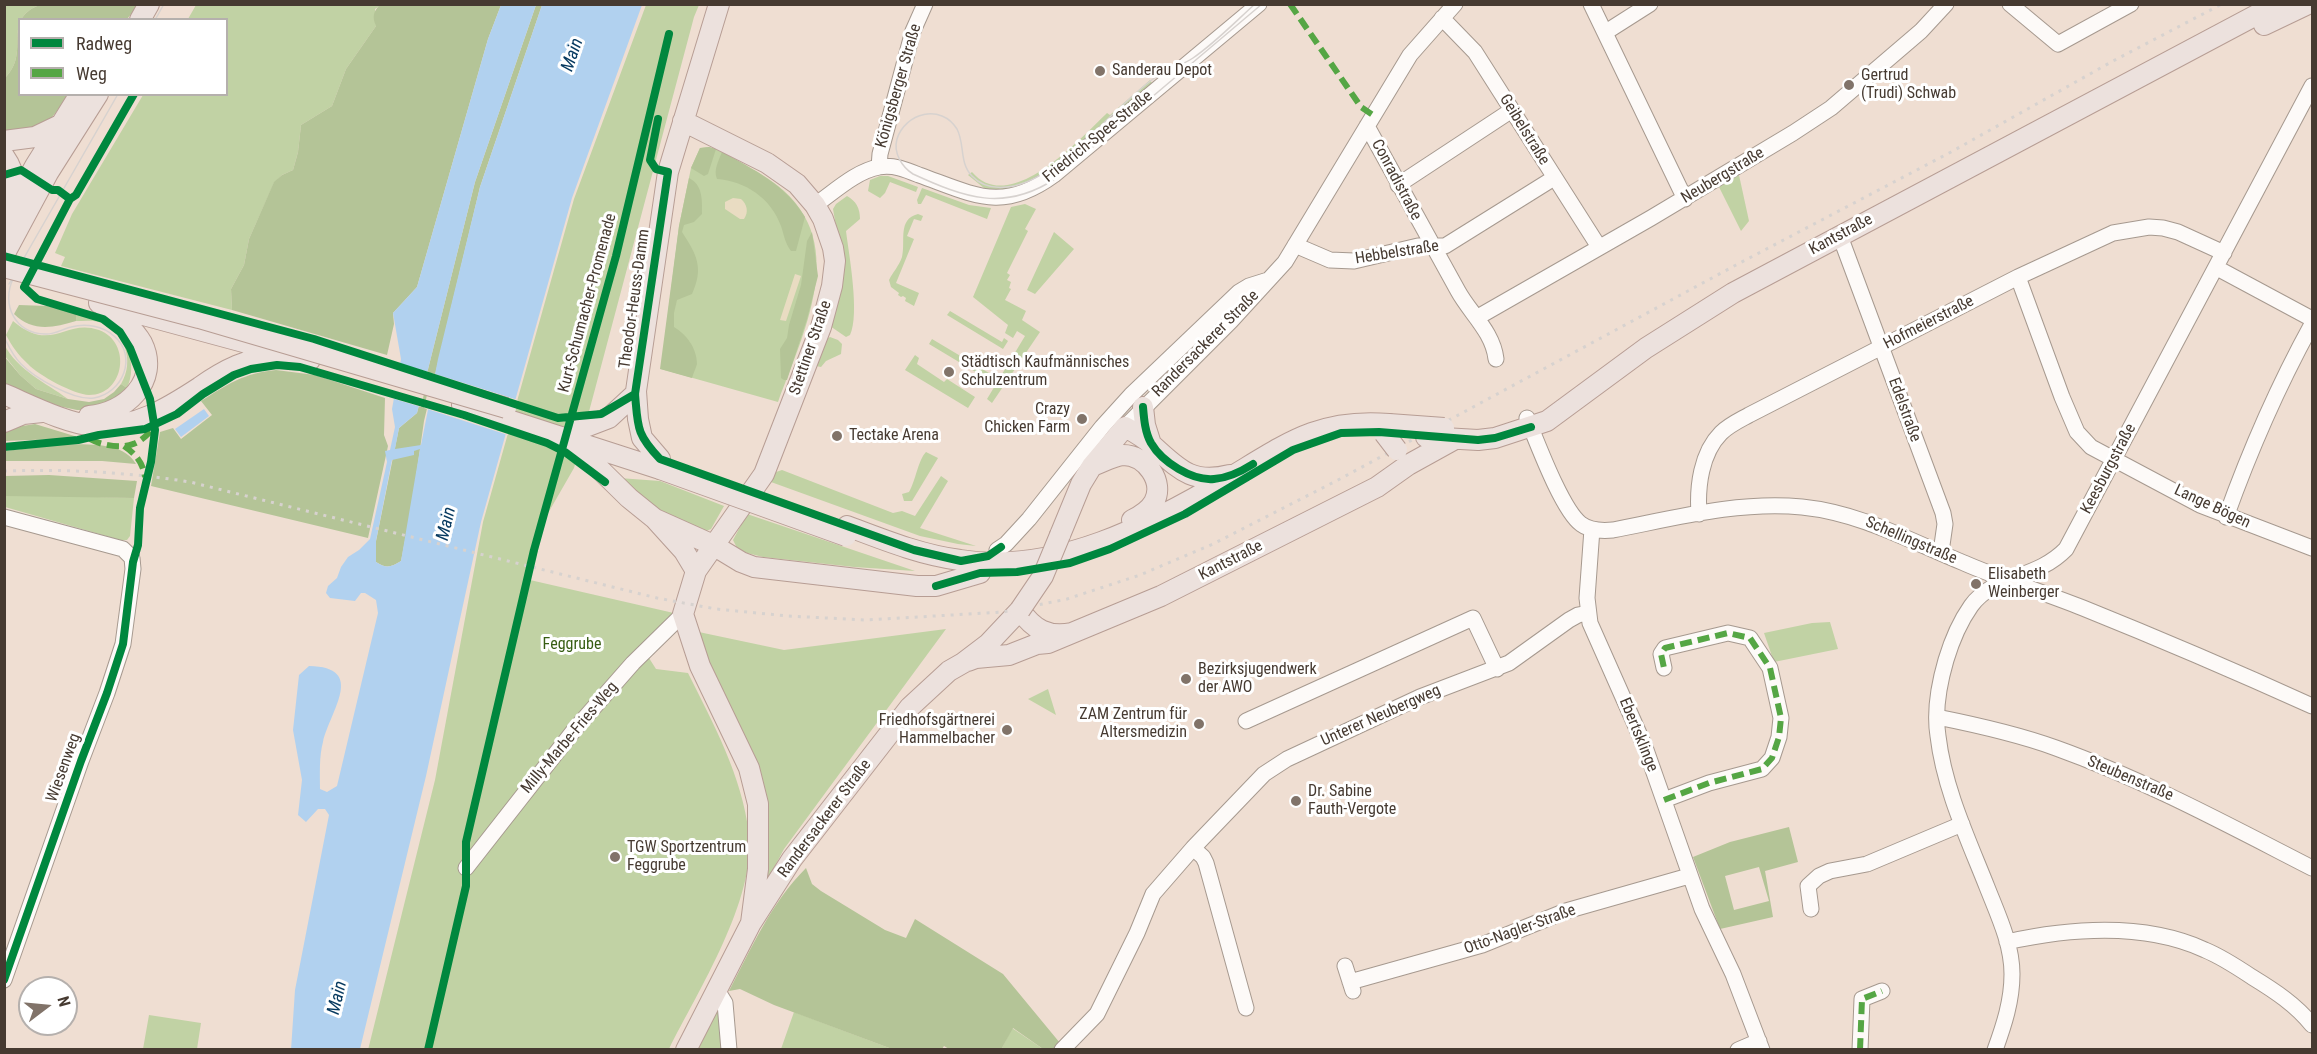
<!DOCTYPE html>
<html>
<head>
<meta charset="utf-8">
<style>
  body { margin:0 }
  #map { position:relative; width:2317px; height:1054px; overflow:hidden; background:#efded2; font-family:"Roboto Condensed",sans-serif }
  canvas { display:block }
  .frame { position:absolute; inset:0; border:6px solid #463a31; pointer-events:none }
  .legend { position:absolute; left:18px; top:18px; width:210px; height:78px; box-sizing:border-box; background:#fff; border:2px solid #b5b0ad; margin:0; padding:8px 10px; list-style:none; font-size:18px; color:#463a31 }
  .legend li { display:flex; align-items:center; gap:12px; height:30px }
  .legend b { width:30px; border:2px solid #b5b0ad }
  .north { position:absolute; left:18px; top:976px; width:60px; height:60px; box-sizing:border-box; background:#fff; border:2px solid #b5b0ad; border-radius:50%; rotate:74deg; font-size:16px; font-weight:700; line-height:24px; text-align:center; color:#463a31 }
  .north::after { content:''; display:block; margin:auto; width:21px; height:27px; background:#817369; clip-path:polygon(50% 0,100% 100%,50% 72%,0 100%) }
</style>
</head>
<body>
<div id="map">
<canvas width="2317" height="1054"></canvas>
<div class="frame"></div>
<ul class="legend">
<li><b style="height:8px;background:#00873e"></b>Radweg</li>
<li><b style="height:8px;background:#55a644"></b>Weg</li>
</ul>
<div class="north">N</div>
</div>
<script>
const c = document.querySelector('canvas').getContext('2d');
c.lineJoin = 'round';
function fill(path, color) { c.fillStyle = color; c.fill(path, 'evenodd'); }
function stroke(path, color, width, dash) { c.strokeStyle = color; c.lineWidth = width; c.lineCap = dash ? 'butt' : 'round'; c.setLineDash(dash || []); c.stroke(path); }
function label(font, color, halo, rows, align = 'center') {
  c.font = font + ' "Roboto Condensed",sans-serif'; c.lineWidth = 6; c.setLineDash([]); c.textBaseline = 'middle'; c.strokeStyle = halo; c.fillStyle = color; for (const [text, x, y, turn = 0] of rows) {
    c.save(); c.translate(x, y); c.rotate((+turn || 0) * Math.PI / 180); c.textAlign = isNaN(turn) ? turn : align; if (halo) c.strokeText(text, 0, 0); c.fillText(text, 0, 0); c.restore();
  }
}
fill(new Path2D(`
  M5,5H39C0,22 32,51 5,78Z
  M196,5H381L375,9L376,26L346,69L332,106L301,125L298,152L293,170L282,175L274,183L249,239L244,265L231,289L232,310L61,266L65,257L55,253L72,214L143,95L226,94V20L188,19Z
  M646,5H699L694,17L574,468L547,515L530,580L678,614L625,676L649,658L656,669L688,673C714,725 742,776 749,834C756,900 698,991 669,1049L368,1050L435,780L483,522L574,199Z
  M1150,80L1152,83L1078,149L1034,182L1007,190H983L984,188L968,175L972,172C1010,217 1081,138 1107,113L1110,115Z
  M709,147C724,151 736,161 750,168C857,223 811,315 778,402L661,369L679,226L691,168L700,148Z
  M1739,175L1749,221L1741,231L1719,187Z
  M880,176H888L918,187L916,192L890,182L885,193L880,198L868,191L870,180Z
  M922,188L969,205L991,208L987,219L926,195L921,204H918L917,200Z
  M847,196C856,201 860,208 860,219L846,231C849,255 860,314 850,335L846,337L830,326L839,300L843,268L833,209L836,204Z
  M1025,204L1036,209L1025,229L1028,231L1007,273L1010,275L1007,280L1011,282L1009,288L1011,289L1005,300L1026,311L1022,320L1040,332L992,403L987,399L1025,336L1017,331L1013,338L1005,333L1008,325L973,297L1011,207Z
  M918,214L923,216L921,221L914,219L907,236L914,239L896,283L919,293L914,306L905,301L906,298L903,296L901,297L898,295L899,293L891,287L889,280C893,272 899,266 902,257C906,242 897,219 918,214Z
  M1054,232L1074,249L1035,294L1027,290Z
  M950,311L1002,342L1004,338L1008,341L1003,349L947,315Z
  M77,313C86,316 96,318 104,322C127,335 138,365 127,388L121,384C135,361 125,331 99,322C92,320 83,321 76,321Z
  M13,321C52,354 65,318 99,330C132,342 125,395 89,395C75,395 38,375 28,364C18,355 12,346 6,335Z
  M830,337L838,340L842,344L841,354L826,361L821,367L816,366L826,339Z
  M932,339L989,373L981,387L976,384L979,374L929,344Z
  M4,344C18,371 45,382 68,399L36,389L20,375L5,356Z
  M915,355L919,358L917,364L944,382L947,379L975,397L968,408L905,370Z
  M926,452L938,458L912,501H904L902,494L909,492C916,480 918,460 926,452Z
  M782,470L893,513L902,511L915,516L941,476L948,481L920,528L976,546L958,544L920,536L771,482L776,472Z
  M619,478L660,481L724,506L711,529L704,532L654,509Z
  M25,495L134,498L130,536L127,540H120L5,507L4,496Z
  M747,514L915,571L854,567L763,557L743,552L737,548L733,540Z
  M1830,622L1838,649L1774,662L1764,633L1812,623Z
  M946,629L784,849L768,879V837L765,802L694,631L784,650Z
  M1048,689L1056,715L1028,699Z
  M719,1008L725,1049L697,1050Z
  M794,1012L892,1049H781Z
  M149,1015L201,1023L197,1049H143Z
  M1012,1028L1043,1049L1004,1050L1002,1048Z`), '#c1d2a4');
fill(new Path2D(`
  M381,4L501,5L488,39L417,287L393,313L394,324L387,355L232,310L231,289L244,265L249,239L274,182L282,175L293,170L298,152L301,125L332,106L346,69L376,26C372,17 373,11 381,4Z
  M39,5H139L127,19L20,20V94L69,95C43,128 49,131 5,131V78C32,51 0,22 39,5Z
  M536,5H542L480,187L424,421L412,505L401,561C391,567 387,569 376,562V541L399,428L417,413L475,182Z
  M709,147L716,149L708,174L704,176L691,168L700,148Z
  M722,152C753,169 786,185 805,217L796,251H791C785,243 784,235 781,226C771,198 745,181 717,179C713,170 719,160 722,152Z
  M689,178C703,185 702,200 702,214L694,222L684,225L682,232C697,255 704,268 692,294L677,300L674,313V327C686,334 697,348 697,364C696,368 693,374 692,378L660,369L679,226Z
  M812,232L818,276L807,319L787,380H784L781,378L780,349L787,338L789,325L801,285L807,241Z
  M19,305L47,306L77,313L76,321C53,328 32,332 14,314Z
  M4,356L20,375L36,389L68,399L89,402L104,399L114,392L121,384L127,388L121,396L91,410H77L58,406L5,384Z
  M276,370L315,375L385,398L384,435L388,446L368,538L151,486L160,432L173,428L181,439L212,415L201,401C228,384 244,373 276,370Z
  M35,424L81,438L5,441V431L16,427Z
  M64,444C87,445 123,441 136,464L102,461H5V451Z
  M49,475L137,481L134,498L5,496V476Z
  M1789,827L1798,862L1765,871L1773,917L1720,929L1693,857L1730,842ZM1759,867L1769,901L1734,910L1725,876Z
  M806,868L812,884L821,891L885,930L906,938L915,919L1003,974L1060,1043L1062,1049H1043L1013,1028L1002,1048L1004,1049H949L944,1046L942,1049H892L774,1005L740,989L729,991C752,947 771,903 806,868Z`), '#b4c497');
fill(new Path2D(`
  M733,198L741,199C747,204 749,212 744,219H740L725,209V202Z
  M795,274L801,276L786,321L780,320Z`), '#e9dcc2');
fill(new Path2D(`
  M501,5H536L475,182L417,413L399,428L395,449L421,445L438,359L480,187L542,5H642L572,198L481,522L426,776L360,1049L291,1050L295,990L329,815L325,809H318L306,822L298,815L302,780L293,730L299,675L309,666C367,667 330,711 323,742C319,756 320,774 320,789L327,792L337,786L378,613L376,600L365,593H361L355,601L330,598L326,593L328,586L337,578L341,567L348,557L359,550L370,539L387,462L385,451L390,450L395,427L392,409L401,359L393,313L417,287L488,39ZM420,449L401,561C391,567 387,569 376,562V541L392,460L414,455V451Z
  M204,409L209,416L181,437L175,429Z`), '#b1d1ef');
fill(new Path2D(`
  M397,363L429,372L421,407L391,398Z
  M432,373L518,400L508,435L424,408Z`), '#efded2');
const minor = new Path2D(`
  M1591,4L1685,199
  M2010,4L2058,44L2131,4
  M1442,18L1475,52L1599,247
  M1606,32L1650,4
  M1367,126L1458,291C1470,313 1493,332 1496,359
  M879,167L880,154L913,31L925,4
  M1398,185L1512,110
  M815,205C834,192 856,171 879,167C893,164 907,170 919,175C975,195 1002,213 1054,175L1259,4
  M1840,236L1943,513L1945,524L1941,552
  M1295,245L1330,260L1354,261L1418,246H1445L1554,178
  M2217,268L2312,319
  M2018,277L2062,397L2077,432L2091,447L2200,505L2312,548
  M1478,317L1651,218L1793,133L1831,108L1921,31L1946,4
  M1527,418C1537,442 1562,510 1581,524C1590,531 1602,531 1613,530C1675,518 1738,501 1802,507C1861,513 1910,541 1964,563C2003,580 2043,592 2083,608C2160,639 2237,672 2312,706
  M1125,427L1231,321L1285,262L1410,55L1455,4
  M1699,514C1697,487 1701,453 1721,433C1729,425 1740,420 1749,415L2018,277L2113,233L2149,227L2163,228L2178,232L2224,253
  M4,517L123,549L132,558L133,569L123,644L107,693L81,761L4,980
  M2226,517C2250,450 2278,386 2312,324
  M1592,529L1587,598L1590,623L1645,747L1702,909L1733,974L1762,1050
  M997,550L1006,544L1029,519L1102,427L1131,395L1239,292L1249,286L1268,280
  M1937,717C1977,725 2018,734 2056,748C2145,780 2228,825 2312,868
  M1246,721L1473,618L1497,669
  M1664,800L1709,783L1762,769L1772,758L1779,737L1781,718L1770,668L1750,638L1728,633L1665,648L1661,654L1664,668
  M1193,848L1203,857L1206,863L1246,1008
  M466,868L575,729L633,663L683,614
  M1811,909L1808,886L1819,876L1830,871L1867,864L1962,824
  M2007,942C2071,928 2144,922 2205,950C2222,957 2237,967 2252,977C2275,991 2296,1005 2312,1025
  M1345,966L1353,991
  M1350,982L1482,945L1566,911L1689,876
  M717,990L725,1003L729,1050
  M1062,1050L1097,1014L1137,933L1153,894L1193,848L1264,774L1287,759L1420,697L1509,663L1569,620L1578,615L1588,613
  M1738,1050L1759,1041
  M1860,1050L1862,999L1882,991
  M1995,1050C2004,1025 2012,1001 2012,974C2012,944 1998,915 1987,887C1968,839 1944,788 1938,736C1934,711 1939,684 1946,660C1952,640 1959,623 1971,606C1994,574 2036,580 2066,549L2312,86`);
const major = new Path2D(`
  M140,20L149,4
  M2264,25L2308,4
  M683,121L767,163L797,184L815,205L823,219L833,248L835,261L832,286L821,327L764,474L696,571L683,614L700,666L749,768L758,804V869L751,923
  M4,141L35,137L60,125
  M4,156C14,170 17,186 12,202
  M4,222L35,166L80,94
  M4,255L48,173L98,94
  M99,303L310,360
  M4,394C30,405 67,424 95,426C134,429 168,408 200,387C224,370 249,357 279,356
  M462,405L660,469
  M1143,407L1145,425L1151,444
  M89,416C124,414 161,381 142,343C133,327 119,318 105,308
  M4,422L23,414L42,412
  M575,431L609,418L635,394
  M1426,437L1478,440L1495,438L1547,421L1646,348L1733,293L2277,4
  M574,444L629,498L655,519L684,551L696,571
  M660,459L642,438L638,419L636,391L668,172L719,4
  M1092,466C1101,463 1113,456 1123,455C1146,455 1165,482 1154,502C1149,511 1140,516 1132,520
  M655,519L713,545L741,562L754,567L917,586H936L980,573
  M847,526C884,540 921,555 960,560C1055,575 1150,525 1229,478C1286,444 1319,418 1389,424
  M1060,535L1081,484L1092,466L1125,427C1134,432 1145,438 1152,445C1178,468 1191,485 1230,475
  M968,661L976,658L1009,655L1037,644L1048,643L1161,596L1377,487L1408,465L1455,439
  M686,1050L751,923L792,859L910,707L949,671L963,663L988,644L1020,610C1033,629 1048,638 1072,633`);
stroke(minor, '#a6998f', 17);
stroke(major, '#b79d94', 22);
stroke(minor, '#fdfaf8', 15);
stroke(major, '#ece1dd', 20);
stroke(new Path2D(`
  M1255,4C1235,22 1215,43 1193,58C1181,66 1165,70 1153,79C1113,108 1061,176 1014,186C999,189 983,188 972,176C959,163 965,144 957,129C941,103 905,113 897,139C893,153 902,167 913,174C965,198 1004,212 1055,179L1262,4
  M155,20L164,4
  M9,284L118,94
  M4,337C9,347 13,356 21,364C35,378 74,401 94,398C123,393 138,356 114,336C103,326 86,323 71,327C62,329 54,335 45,334C15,334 1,304 13,279`), '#d7d2cf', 1.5);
stroke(new Path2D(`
  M4,471C67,469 127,472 190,482L657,598L716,609L788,616L866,620L1003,612L1067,599L1140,575L1213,544L1338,480L1736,265L1951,152L2113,61L2222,4`), '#d7d2cf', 3, [3, 6]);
const majorBridge = new Path2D(`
  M4,267L199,318L506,408
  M1389,424L1444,428
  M1384,433L1397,450
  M660,469L846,536
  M1020,610L1043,576L1060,535`);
stroke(majorBridge, '#b79d94', 22, []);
stroke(majorBridge, '#ece1dd', 20);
stroke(new Path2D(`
  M1290,4L1361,107L1373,115
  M90,439C100,445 122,449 133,444C140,442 147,435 153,429
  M124,446C136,454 143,463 145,477
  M1664,800L1709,783L1762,769L1772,758L1779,737L1781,718L1770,668L1750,638L1728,633L1665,648L1661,654L1664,668
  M1860,1050L1862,999L1882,991`), '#55a644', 6, [12, 6]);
stroke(new Path2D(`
  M658,119L650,160L656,169L668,172L635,394C638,427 636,434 660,459L914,550L961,561L988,556L1001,547
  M4,175L21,170L52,190H58L70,199
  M4,256L314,339L558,418L601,414L635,394
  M1143,407C1144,419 1145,432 1151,443C1162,462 1192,481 1214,479C1229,478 1242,471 1253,464
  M4,447L78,440L99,435L145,429L177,414L203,394L234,375L251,369L277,365L300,367L464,415L547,443L565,452L605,482
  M936,586L980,573L1017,572L1070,563L1110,549L1185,514L1293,450L1341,433L1379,432L1478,440L1495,438L1531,427
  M4,980L81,761L107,693L123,644L133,562L138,545L140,508L151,462L155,430L150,399L130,348L120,332L103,319L37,299L24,287L70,199L76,195L134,94
  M428,1050L466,886V842L534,550L616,256L669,34`), '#00873e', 8);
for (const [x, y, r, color] of [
  [1100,71,6,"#817369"],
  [1849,85,6,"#817369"],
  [949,372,6,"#817369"],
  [1082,419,6,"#817369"],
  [837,436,6,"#817369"],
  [1976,584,6,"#817369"],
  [1186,679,6,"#817369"],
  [1199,724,6,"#817369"],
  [1007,730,6,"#817369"],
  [1296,801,6,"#817369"],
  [615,857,6,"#817369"]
]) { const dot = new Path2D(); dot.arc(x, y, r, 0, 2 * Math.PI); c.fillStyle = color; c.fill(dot); stroke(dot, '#fff', 2); }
label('16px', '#463a31', '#fff', [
  ["Sanderau Depot",1112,71],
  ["Gertrud",1861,76],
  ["(Trudi) Schwab",1861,94],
  ["Städtisch Kaufmännisches",961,363],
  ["Schulzentrum",961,381],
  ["Crazy",1070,410,"right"],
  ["Chicken Farm",1070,428,"right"],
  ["Tectake Arena",849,436],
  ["Elisabeth",1988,575],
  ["Weinberger",1988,593],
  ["Bezirksjugendwerk",1198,670],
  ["der AWO",1198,688],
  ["ZAM Zentrum für",1187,715,"right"],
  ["Altersmedizin",1187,733,"right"],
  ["Friedhofsgärtnerei",995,721,"right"],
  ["Hammelbacher",995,739,"right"],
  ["Dr. Sabine",1308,792],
  ["Fauth-Vergote",1308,810],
  ["TGW Sportzentrum",627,848],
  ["Feggrube",627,866]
], 'left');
label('16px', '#463a31', '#fff', [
  ["Königsberger Straße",899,86,-74],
  ["Geibelstraße",1524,130,58],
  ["Friedrich-Spee-Straße",1098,137,-39],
  ["Neubergstraße",1723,176,-31],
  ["Conradistraße",1396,180,62],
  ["Kantstraße",1841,235,-28],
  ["Hebbelstraße",1397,253,-9],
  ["Theodor-Heuss-Damm",635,299,-82],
  ["Kurt-Schumacher-Promenade",588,303,-75],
  ["Hofmeierstraße",1929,323,-27],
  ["Randersackerer Straße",1206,344,-45],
  ["Stettiner Straße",811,348,-71],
  ["Edelstraße",1904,410,70],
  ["Keesburgstraße",2109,469,-62],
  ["Lange Bögen",2212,507,25],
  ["Schellingstraße",1911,541,23],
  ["Kantstraße",1231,561,-27],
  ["Unterer Neubergweg",1381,716,-24],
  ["Ebertsklinge",1638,735,68],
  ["Milly-Marbe-Fries-Weg",570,738,-50],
  ["Wiesenweg",64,768,-70],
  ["Steubenstraße",2130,779,23],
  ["Randersackerer Straße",825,819,-53],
  ["Otto-Nagler-Straße",1520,930,-20]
]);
label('16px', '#365d12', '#fff', [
  ["Feggrube",572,645]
]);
label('italic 18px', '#06395f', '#fff', [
  ["Main",573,55,-71],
  ["Main",447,524,-77],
  ["Main",338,998,-77]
]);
</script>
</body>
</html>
